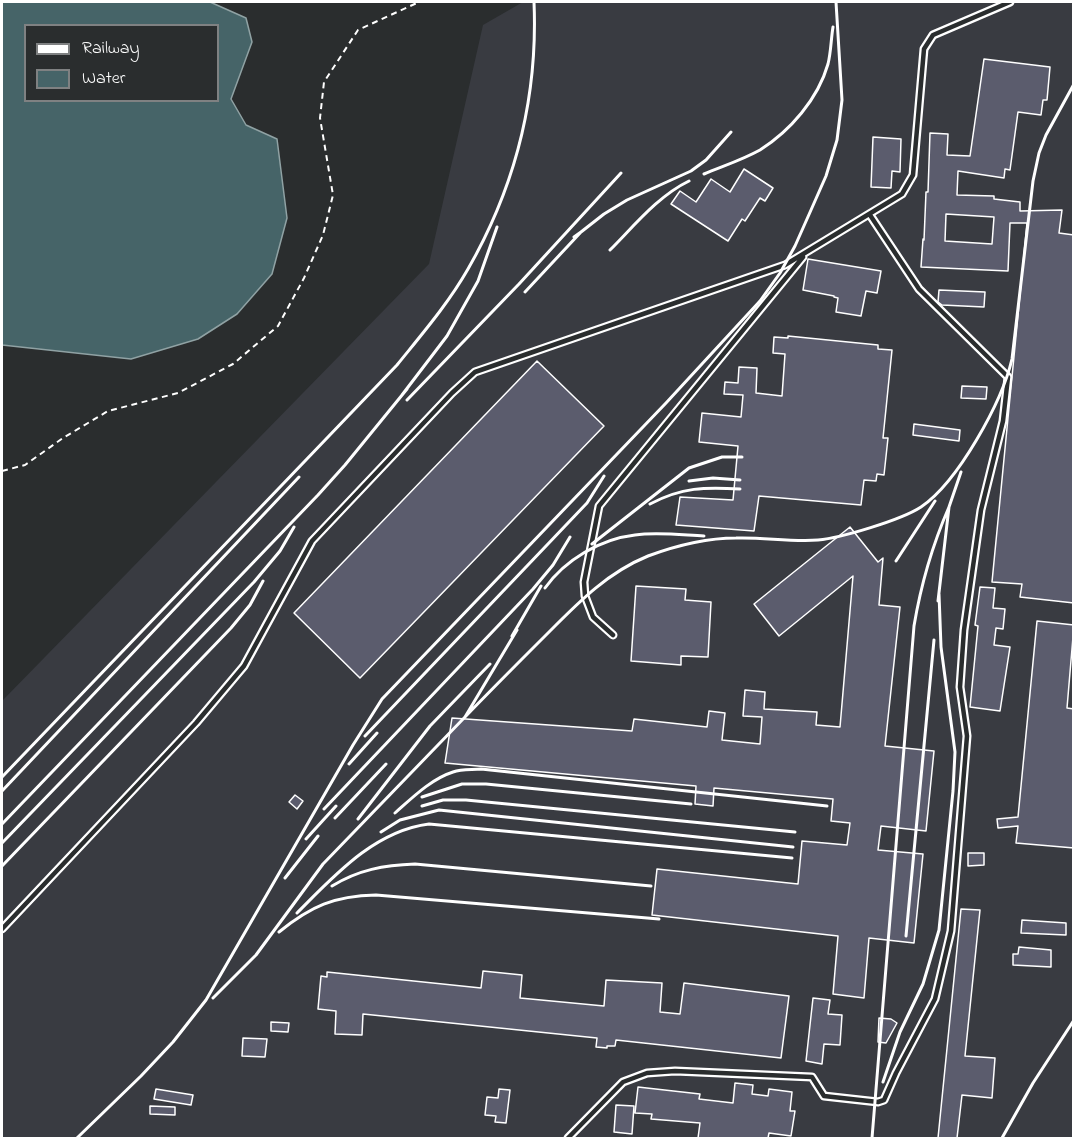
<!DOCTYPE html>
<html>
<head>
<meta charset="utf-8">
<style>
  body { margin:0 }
  #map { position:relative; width:1075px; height:1140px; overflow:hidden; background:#2a2d2e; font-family:"Indie Flower",sans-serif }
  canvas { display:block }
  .frame { position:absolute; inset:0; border:3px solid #fff; pointer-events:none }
  .legend { position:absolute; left:24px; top:24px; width:195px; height:78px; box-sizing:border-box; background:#2a2d2e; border:2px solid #7f8182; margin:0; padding:8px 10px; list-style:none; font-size:18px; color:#fff }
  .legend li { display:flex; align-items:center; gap:12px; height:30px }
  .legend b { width:30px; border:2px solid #7f8182 }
</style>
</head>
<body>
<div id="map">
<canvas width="1075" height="1140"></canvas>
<div class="frame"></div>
<ul class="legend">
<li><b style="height:8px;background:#fff"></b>Railway</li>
<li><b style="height:16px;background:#466468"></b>Water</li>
</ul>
</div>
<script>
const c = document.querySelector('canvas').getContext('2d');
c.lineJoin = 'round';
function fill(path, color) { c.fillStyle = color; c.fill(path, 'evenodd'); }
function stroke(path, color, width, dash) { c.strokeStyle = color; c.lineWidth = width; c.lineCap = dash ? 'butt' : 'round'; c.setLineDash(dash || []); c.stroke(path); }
fill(new Path2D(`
  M523,2H1073V1138H2V701L429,264L483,25Z`), '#393b41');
const water = new Path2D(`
  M2,2H210L246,18L252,42L231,99L246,125L277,139L287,218L272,274L237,314L198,339L131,359L2,345ZM26,26H218V100H26Z`);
fill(water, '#466468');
stroke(water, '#90a2a4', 1.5);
const building = new Path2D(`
  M984,59L1050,67L1047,100H1043L1041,115L1018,112L1010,170L1005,169L1004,178L958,171L957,195L994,196V199L1020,202V211L1062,210L1059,233L1074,235V603L1020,597L1022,584L992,582L1027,223H1010L1008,271L921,267L923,239L924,240L926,192H928L930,133L948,134L947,155L970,156ZM946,214L994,217L992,244L945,241Z
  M873,137L901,139L900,172L892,171L891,188L871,187Z
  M744,169L773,188L765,201L760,198L745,221L742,219L728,241L671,204L680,191L696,202L711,179L730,192Z
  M808,259L881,271L877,293L866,291L861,316L836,312L838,298L834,297V296L803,290Z
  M939,290L985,292L984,307L942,305L938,302Z
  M788,336L878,345V349L892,350L883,438H888L884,475L877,474L876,481L864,480L861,505L759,496L754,531L676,525L680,497L733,500L738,446L699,442L702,413L741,417L743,395L724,394L725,382L738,383L739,367L757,368L756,393L782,396L785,354L773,353L774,337L788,338Z
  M537,361L604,426L360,678L294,613Z
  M962,386L987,387L986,399L961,398Z
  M914,424L960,430L959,441L913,435Z
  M850,527L878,562L883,558L879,605L900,607L885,746L934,751L926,831L881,826L878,850L923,854L914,943L869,938L864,998L833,994L838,936L652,915L657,869L798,884L802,841L847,845L850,823L831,821L833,799L714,788L713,806L695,804L696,786L445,763L452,718L632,731L634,719L707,727L709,711L725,713L722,740L760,744L762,717L743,716L745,690L765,692L764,709L817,712L816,725L840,727L853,576L779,636L754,604Z
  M636,586L686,589L685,600L711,602L708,657L681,656V665L631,661Z
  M980,587L995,588L993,608L1005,609L1003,629L996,628L994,645L1010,647L1000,711L970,707L978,626L975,625Z
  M1037,621L1074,625L1067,708L1074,709V848L1016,843L1018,826L998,828L997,819L1018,817Z
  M295,795L303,801L297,809L289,802Z
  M968,853H984V865L968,866Z
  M961,909L980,910L965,1056L995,1058L992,1098L962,1095L957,1138H938Z
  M1022,920L1066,923V935L1021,933Z
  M1019,947L1051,950V967L1013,965V954H1018Z
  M483,971L522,975L520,998L604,1006L606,980L662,983L660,1012L680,1014L684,983L789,996L781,1058L616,1040L615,1046H607V1048L596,1047L597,1038L363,1014L362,1035L335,1034L336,1011L318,1009L321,976L327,977V972L481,988Z
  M813,998L830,1000L828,1014L842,1015L840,1045L824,1044L822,1064L806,1061Z
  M879,1018L891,1019L897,1023L886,1043L878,1042Z
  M271,1022L289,1023L288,1032L271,1031Z
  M243,1038L267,1039L265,1057L242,1056Z
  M735,1083L753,1085L752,1094L768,1096L769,1089L792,1092L790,1111H795L791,1136L769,1133L768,1138H698L700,1123L651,1119L652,1114L635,1113L638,1087L700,1094L699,1099L733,1103Z
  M156,1089L193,1095L191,1105L154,1099Z
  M499,1089L510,1090L506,1123L495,1122L496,1116L485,1115L487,1097L498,1098Z
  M616,1105L634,1106L632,1134L614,1132Z
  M150,1106L175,1107V1115L150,1114Z`);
fill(building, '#5b5c6d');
stroke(building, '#fff', 1.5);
const lane = new Path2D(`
  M613,635L593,617L585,596L584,582L599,506L803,257
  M2,929L196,723L244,666L312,541L452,393L475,372L785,265L902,194L913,175L924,49L933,35L1010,2
  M568,1138L623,1082L647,1073L675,1071L812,1077L824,1096L878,1102L884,1100L896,1073L935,999L951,931L967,736L960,687L964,630L981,510L1003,421L1008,377L919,289L870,215`);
stroke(lane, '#fff', 9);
stroke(new Path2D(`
  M2,471L25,465L63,438L108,411L178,393L233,364L278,326L304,278L323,235L333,195L320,118L324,82L358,30L419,2`), '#fff', 2, [6, 4.5]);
stroke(lane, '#2a2d2e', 4.5);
stroke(new Path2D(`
  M704,174C723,166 742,160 760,150C790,131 818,99 828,64C831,52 831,39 833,27
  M581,232L604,214L627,200L691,171L706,160L731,132
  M610,250C634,226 658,196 689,181
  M525,292L581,232L574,237
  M402,395L447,336L478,281L497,227
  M407,400L519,284L621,173
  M689,481L713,478L740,480
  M650,504C682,487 705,487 740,489
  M592,544L689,468L722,457H742
  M896,561L935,501
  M545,588C565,560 600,539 635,535C657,532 682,535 704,536
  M938,601L949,507L961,472
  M512,636L541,586
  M465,717C490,691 516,665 541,640C574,607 604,574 648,556C675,546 707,538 736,538C763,537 790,542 818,540C841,538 901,520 921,507C958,482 1002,402 1012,359L1033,181L1039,153L1046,135L1074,84
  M365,736L587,503L604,476
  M349,764L377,733
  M2,777L397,365C422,334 448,304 468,269C515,187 538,96 534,2
  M2,791L299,477
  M422,797L462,784H486L691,804
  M422,806L443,800H466L795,832
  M324,809L533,589L553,565L570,537
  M395,813C412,798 431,779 453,772C462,769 472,770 481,769L827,806
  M335,818L386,764
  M358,819L430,726L490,664
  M2,824L318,495L345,465L407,389
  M381,832L400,820L439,810L793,847
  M306,839L336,806
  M2,843L254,582L280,551L294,527
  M2,866L231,628L250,605L263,581
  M285,878L318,836
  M332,886C358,870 384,865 415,864L651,886
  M297,913C334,876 374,831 429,824L792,858
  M279,932C311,906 334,896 376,895L659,919
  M906,936L934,640
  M213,998L256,955L323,864L465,717L517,630
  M883,1082L900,1032L923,984L939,930L953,791L955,752L941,647L939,594
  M77,1138L141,1076L173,1042L206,1000L353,745L382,699L666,403L760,301L780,273L795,246L811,210L826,176L837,140L842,100L836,2
  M872,1138L914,626C921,584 932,546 949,507
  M1002,1138L1033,1083L1074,1020`), '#fff', 3);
</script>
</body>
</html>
